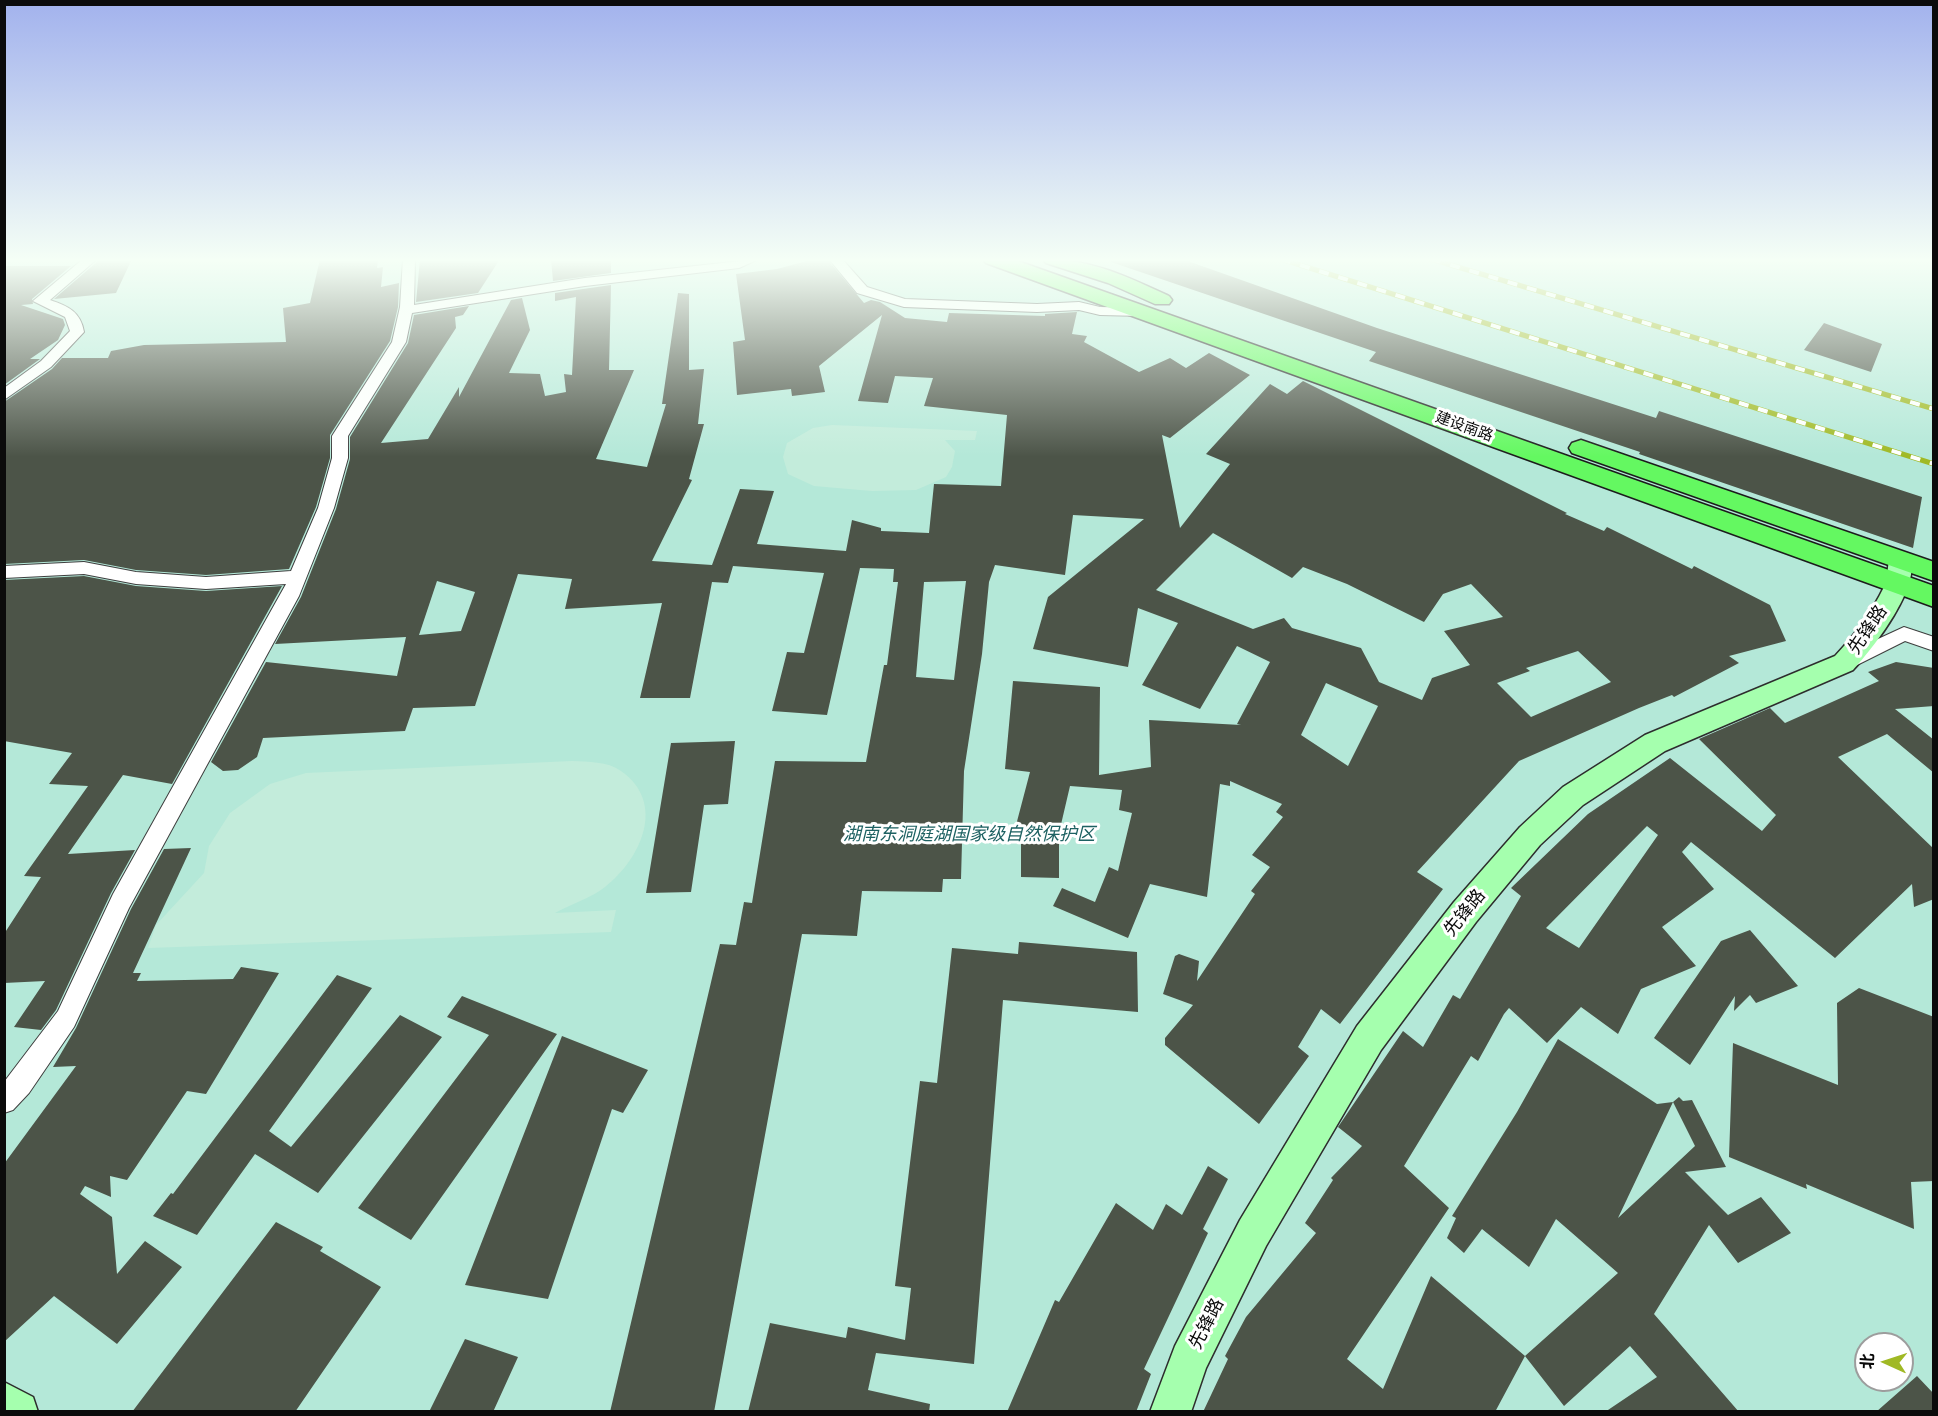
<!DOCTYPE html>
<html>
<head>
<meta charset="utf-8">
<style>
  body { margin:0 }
  #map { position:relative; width:1938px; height:1416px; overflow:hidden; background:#e9ffea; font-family:Bitter,"Noto Sans SC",serif }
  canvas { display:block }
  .frame { position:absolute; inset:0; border:6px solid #0b0b0b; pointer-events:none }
  .north { position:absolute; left:1854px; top:1332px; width:60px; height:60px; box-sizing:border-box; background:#fff; border:2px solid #9d9d9d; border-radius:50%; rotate:273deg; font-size:16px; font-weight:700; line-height:24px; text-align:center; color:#0b0b0b }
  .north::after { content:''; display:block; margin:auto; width:21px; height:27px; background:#a0b925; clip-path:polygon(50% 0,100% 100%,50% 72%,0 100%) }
</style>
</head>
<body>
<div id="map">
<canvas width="1938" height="1416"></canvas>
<div class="frame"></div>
<div class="north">北</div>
</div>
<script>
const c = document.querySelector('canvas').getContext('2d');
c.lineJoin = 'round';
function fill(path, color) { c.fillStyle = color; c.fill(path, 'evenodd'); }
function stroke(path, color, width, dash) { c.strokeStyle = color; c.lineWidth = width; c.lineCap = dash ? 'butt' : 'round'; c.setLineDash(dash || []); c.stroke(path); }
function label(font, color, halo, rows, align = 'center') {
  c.font = font + ' Bitter,"Noto Sans SC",serif'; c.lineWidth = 6; c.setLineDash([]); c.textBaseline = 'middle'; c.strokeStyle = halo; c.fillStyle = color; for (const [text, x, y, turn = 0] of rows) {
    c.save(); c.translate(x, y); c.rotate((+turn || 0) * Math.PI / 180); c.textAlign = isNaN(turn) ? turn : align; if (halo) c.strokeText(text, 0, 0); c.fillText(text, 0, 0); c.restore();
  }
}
fill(new Path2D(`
  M5,259H1933V1411L5,1412ZM1866,1344H1902V1380H1866Z`), '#b4e8d8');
fill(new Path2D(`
  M832,425L977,431L975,440H945L955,451L952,467L946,477L916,490L872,491L814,486L788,474L783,457L787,443L813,428Z
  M572,761C588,762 607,761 621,771C667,803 641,859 605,887C591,898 571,904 555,913L616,910L611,932L148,948L156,925L204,873L209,846L230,813L270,784L306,773Z`), '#c3ecdb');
fill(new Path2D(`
  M110,259H132L116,293L54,299L98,261Z
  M320,259H378L377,268L383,267L381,287L399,283L398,307L390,341L330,435V458L316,507L289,569L206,575L136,570L84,560L4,564V402L52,369L62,358H108L111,351L144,345L286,342L283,308L310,303Z
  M420,259H500L478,293L416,302Z
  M551,259H611V273L553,281Z
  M814,259H827L864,303L871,300L880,302L905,318L947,322L949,313L1045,316V314L1077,312L1072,334L1087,336L1084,342L1139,372L1170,358L1186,368L1209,353L1250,375L1170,438L1162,435L1180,528L1230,464L1206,454L1270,384L1287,394L1303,381L1567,513L1565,514L1604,531L1607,527L1692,569L1694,566L1770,605L1786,641L1729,656L1739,663L1674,697L1672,695L1639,708L1519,761L1417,872L1443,889L1340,1024L1321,1009L1298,1047L1309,1056L1259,1124L1165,1045V1038L1193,1005L1163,994L1175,956L1179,954L1199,961L1197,981L1255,894L1251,891L1270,867L1252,855L1283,817L1276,812L1282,804L1230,781V786L1220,784L1207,897L1150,884L1128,938L1053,906L1062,888L1095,902L1109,867L1118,871L1132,813L1119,810L1122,790L1070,786L1059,833V878L1021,877V830L1015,829L1030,772L1005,769L1013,681L1100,687L1099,775L1151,767L1149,720L1241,725L1237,724L1270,662L1237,646L1200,709L1142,685L1178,623L1138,608L1128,667L1033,649L1048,597L1144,519L1073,515L1065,575L995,565L989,582L982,654L964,771L961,879H943L942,892L862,891L857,936L802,934L714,1412H610L720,944L736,945L744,902L752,903L775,761L866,762L884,665H887L898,582H893L894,569L860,568L827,715L772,711L787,652L804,653L824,573L733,566L728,583L712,582L690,698H640L662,603L565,609L572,579L518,574L475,706L413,708L405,731L263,738L257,757L238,770L223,771L211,762L266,662L397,676L406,637L275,644L301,597L336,509L350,459V437L408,343L414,315L469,306L463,315L455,317L456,328L381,443L428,439L459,387V397L511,300L522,298L530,330L509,373L540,374L545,396L566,392L564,374L572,375L576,297L555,301V293L611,285L609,370H634L596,459L647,467L666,404H662L678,293L689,294V370L704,369L698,424H704L689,479L692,480L652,561L712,565L740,489L774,491L757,544L846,551L852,520L881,528V531L929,533L934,484L1001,486L1007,415L924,406L933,378L895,376L888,403L858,401L882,315L819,366L825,392L792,396L791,389L737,395L733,342L745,340L736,274L777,269ZM1213,533L1292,578L1303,567L1347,584L1424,622L1443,594L1471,584L1503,617L1444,631L1470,665L1432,678L1422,700L1379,682L1361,648L1292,628L1284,618L1253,629L1156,590ZM437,581L475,592L461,631L419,635ZM966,581L954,680L916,677L924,582ZM1578,651L1611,682L1531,717L1497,683L1530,671L1526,668ZM1326,683L1378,706L1348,766L1301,735Z
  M1111,259H1182L1377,328L1656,418L1659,411L1922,497L1913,548L1639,454L1640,452L1369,361L1376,352L1111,262Z
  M4,266H71L32,299L33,304L21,305L63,319L65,325L58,340L30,359H40L4,385Z
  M1824,323L1882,344L1871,372L1804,350Z
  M84,576L136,586L206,591L282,586L172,784L123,775L68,854L135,850L111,893L56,1010L41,1030L14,1027L45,981L4,983V934L41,877L24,876L88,786L49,784L72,753L4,741V580Z
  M1896,662L1934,668V706L1895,709L1934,740V773L1887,734L1838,757L1934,849V899L1914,907L1912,884L1835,958L1691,842L1682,852L1714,889L1662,927L1696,966L1641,989L1618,1034L1581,1007L1547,1043L1509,1008L1504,1014L1478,1061L1471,1056L1404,1166L1449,1208L1347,1359L1383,1389L1431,1276L1525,1356L1618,1273L1556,1219L1529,1267L1482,1229L1464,1253L1447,1238L1456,1218L1452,1216L1517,1112L1558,1039L1657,1104L1673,1102L1679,1097L1683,1101L1692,1100L1726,1167L1685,1172L1728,1215L1761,1197L1791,1233L1738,1263L1709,1225L1654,1314L1739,1412H1605L1657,1377L1630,1346L1564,1406L1525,1356L1495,1412H1203L1228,1359L1225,1356L1246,1317L1316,1233L1305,1223L1333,1180L1331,1178L1362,1146L1338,1127L1403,1031L1423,1047L1453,995L1460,999L1521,896L1511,888L1588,814L1670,758L1762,831L1776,815L1699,739L1770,708L1785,723L1879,681L1868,672ZM1647,826L1658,835L1579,948L1546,928ZM1673,1102L1695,1146L1618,1218Z
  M735,741L728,804L704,805L691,892L646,893L671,743Z
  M191,848L133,973H141L137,981L233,979L241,967L279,973L206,1094L187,1091L127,1180L110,1176L111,1197L85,1186L80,1194L112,1217L117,1274L145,1241L182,1267L117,1344L54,1296L4,1342V1164L76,1066L53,1067L76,1028L131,909L164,849Z
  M1750,930L1798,986L1756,1003L1750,995L1734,1011L1735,996L1690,1065L1654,1038L1721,941Z
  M1019,942L1137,952L1138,1012L1003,1000L974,1364L876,1353L868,1390L930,1404L929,1412H748L770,1323L846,1338L848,1327L905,1340L911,1288L895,1286L920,1081L937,1083L952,948L1018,954Z
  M337,975L372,988L269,1131L291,1147L400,1015L442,1037L318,1193L255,1154L197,1235L153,1216L171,1193L173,1194Z
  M1859,988L1934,1017V1181L1911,1182L1914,1229L1806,1184L1807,1189L1729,1157L1733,1043L1838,1085L1837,1003Z
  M462,996L557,1034L411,1240L358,1208L489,1035L447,1017Z
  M562,1036L648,1070L623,1113L612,1109L548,1299L465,1285Z
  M1208,1166L1228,1179L1203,1229L1208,1233L1144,1369L1151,1374L1136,1412H1007L1055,1300L1059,1302L1116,1203L1153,1230L1166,1204L1182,1215Z
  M276,1222L323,1247L320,1251L381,1287L295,1412H132Z
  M465,1339L518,1357L493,1412H429Z
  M1917,1376L1934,1394V1412H1876Z`), '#4c5448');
const minor = new Path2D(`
  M83,259H97L50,300C68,306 81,312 84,332L51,367L4,400V388L41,361L70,331L65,317L33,301Z
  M403,259H415L414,305L585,278L759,259L739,268L585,286L412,313L406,342L348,436V458L334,508L299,596L129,908L74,1027L29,1093L13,1110L4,1113V1082L58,1011L113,894L286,584L206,589L136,584L84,574L4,578V566L84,562L136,572L206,577L291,571L318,508L332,458V436L392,342L400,307Z
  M829,259H842L867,287L905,299L1037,304L1079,302L1100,307L1141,308L1148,312L1141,316L1100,315L1079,310L1037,312L904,307L857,293Z
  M1904,627L1934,637V651L1905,641L1853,667H1839L1837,662L1839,657Z`);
const secondary = new Path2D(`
  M1900,554L1909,556C1924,583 1872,650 1853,670L1665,751L1583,805L1540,845L1476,922L1381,1050L1266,1246L1206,1368L1191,1412H1150L1175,1346L1240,1220L1357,1026L1454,902L1520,827L1563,787L1645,735L1835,656C1854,636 1872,612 1884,587C1889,578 1886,566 1891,556Z
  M4,1382L33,1397L38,1412H4Z`);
const primary = new Path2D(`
  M983,259H1012L1934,586V607L986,263Z
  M1043,259C1091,259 1126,276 1169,296L1172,300L1169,304H1155L1108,283L1046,263Z
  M1581,440L1934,562V581L1572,453L1569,448L1572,443Z`);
stroke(minor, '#3e3e3e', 2);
stroke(secondary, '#2d2d2d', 3);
stroke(primary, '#1c1c1c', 3);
fill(minor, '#fff');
fill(secondary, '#a5ffae');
fill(primary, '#64f861');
const rail = new Path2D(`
  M1281,259L1934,464
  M1431,259L1934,409`);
stroke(rail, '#a0b925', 5);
stroke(rail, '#fff', 4, [10]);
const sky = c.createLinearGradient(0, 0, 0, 457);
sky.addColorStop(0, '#a2b2ed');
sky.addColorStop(0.57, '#f5fff6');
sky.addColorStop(1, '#f5fff600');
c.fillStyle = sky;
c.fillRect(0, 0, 1938, 457);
label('15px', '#0b0b0b', '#fff', [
  ["建设南路",1464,427,20]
]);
label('18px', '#0b0b0b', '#fff', [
  ["先锋路",1868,630,-56],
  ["先锋路",1465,913,-51],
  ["先锋路",1207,1324,-63]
]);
label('italic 18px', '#1d6162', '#fff', [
  ["湖南东洞庭湖国家级自然保护区",969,835]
]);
</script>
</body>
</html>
